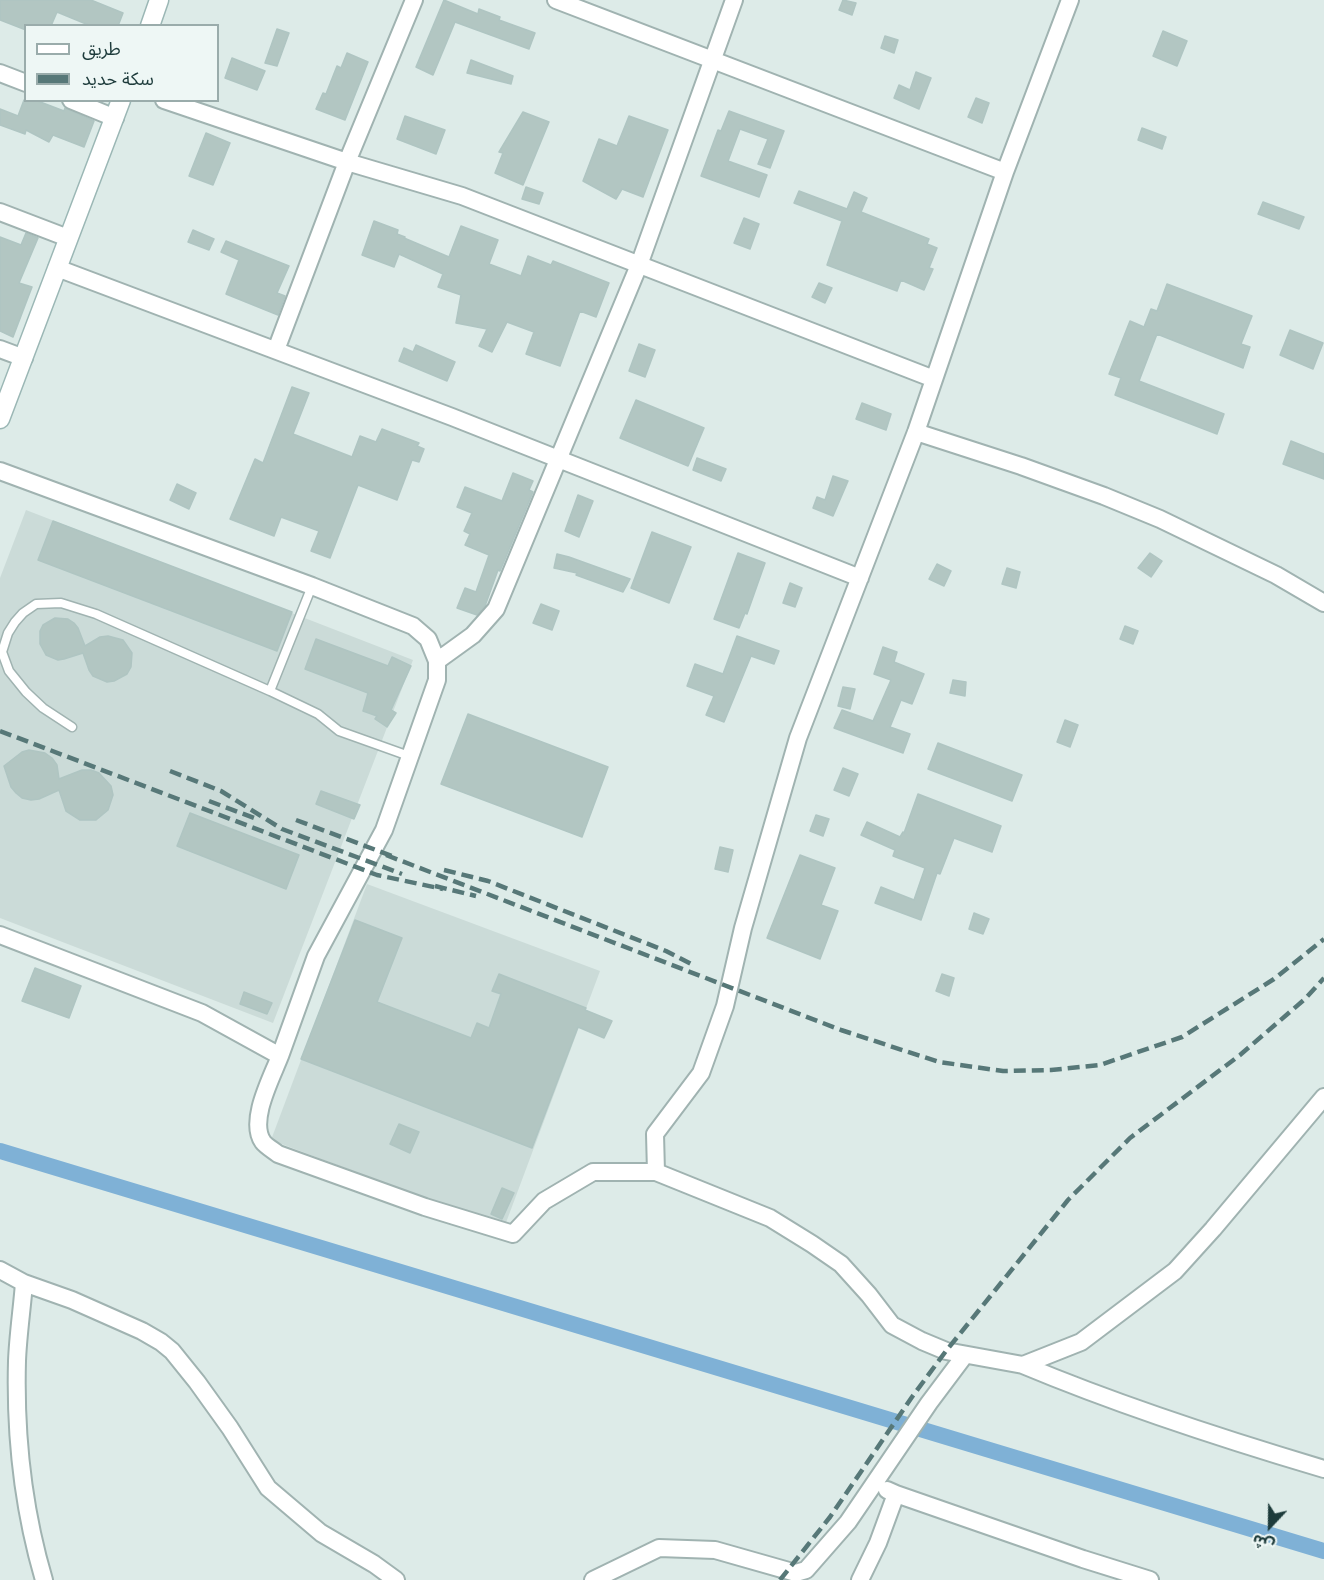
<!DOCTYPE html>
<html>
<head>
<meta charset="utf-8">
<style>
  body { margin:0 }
  #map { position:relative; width:1324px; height:1580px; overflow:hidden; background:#ddebe8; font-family:"DM Sans","Noto Sans Arabic",sans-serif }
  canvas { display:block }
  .legend { position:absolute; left:24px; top:24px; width:195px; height:78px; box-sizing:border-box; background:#eef7f5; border:2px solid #9aacab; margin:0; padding:8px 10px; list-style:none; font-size:18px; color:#1d3b3b }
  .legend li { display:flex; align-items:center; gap:12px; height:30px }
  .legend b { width:30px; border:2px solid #9aacab }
  .north { position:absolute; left:1240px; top:1496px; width:60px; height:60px; -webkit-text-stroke:4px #eef7f5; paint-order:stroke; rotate:202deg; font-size:16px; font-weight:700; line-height:24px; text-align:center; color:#1d3b3b }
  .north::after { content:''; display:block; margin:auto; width:21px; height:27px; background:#1d3b3b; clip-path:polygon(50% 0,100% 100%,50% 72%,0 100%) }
</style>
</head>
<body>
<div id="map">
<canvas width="1324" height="1580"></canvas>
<ul class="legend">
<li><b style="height:8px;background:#fff"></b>طريق</li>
<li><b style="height:8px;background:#577878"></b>سكة حديد</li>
</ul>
<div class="north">ش</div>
</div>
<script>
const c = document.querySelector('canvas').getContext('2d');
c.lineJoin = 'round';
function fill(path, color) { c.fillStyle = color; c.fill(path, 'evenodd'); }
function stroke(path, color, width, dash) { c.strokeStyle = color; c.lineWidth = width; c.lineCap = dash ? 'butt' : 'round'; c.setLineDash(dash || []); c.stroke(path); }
fill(new Path2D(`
  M26,510L413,660L273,1023L0,918V578Z
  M367,884L600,971L504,1228L271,1140Z`), '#cbdbd8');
stroke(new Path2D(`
  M0,1151L1324,1551`), '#7fb1d6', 16);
const building = new Path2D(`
  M0,0H91L123,13L118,26H91L57,12L51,26H26V30L0,20Z
  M444,0L478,14L479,9L500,17L499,20L535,33L529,49L455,22L433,75L416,67Z
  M843,0L856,3L852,15L839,10Z
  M277,29L289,33L277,66L265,63Z
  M1163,31L1187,41L1177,66L1153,56Z
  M885,36L898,40L894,53L881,48Z
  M347,53L368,62L345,120L316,109L323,93L326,94L337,66L341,68Z
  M232,58L265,71L257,90L225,78Z
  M471,60L513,76L511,84L467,73Z
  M916,72L931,78L919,109L894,98L899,85L910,90Z
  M976,98L989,103L982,123L968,117Z
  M24,100H35L64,111L65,108L94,121L84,147L53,135L49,142L26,130L25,134L0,125V109L18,116Z
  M729,111L784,131L770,168L758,164L768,139L740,129L728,161L767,175L759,197L701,176L718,130L721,131Z
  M523,112L549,122L523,185L495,173L503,153L499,152Z
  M405,116L445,130L436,154L397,139Z
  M629,116L668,130L643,197L622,189L616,199L583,181L599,139L617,146Z
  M1142,128L1166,137L1162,149L1138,140Z
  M206,133L230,143L213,185L189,176Z
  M526,187L543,193L539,204L522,199Z
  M799,191L847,209L854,192L867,198L861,212L929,239L927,244L937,248L929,268L933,269L924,290L901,280L897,291L827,265L842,221L794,203Z
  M1263,202L1304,217L1299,229L1258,214Z
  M744,218L759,224L750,249L734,243Z
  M374,221L398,230L397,234L405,237L404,238L449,257L461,226L498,240L489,264L521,276L528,256L551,265L553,261L609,283L596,317L580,311L560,366L526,354L534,332L507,322L492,352L479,346L487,329L456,323L461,295L438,287L443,274L399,254L394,267L362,255Z
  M193,230L214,239L209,250L188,242Z
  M26,233L38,238L19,283L32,287L13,337L0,331V237L21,245Z
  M226,241L289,266L277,293L285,296L278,315L226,294L239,260L221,252Z
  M819,283L832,288L825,303L812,297Z
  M1167,284L1252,316L1241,344L1250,347L1243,368L1157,334L1139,381L1224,414L1217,434L1115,395L1121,378L1109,374L1130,321L1144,327L1151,309L1157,311Z
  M1290,330L1323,343L1313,369L1280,355Z
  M639,344L655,350L645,377L629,371Z
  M416,345L455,362L447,381L399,361L404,348L413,352Z
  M292,387L309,393L293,434L352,457L360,436L376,442L382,429L419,443L417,446L424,449L419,462L412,460L397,500L358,485L330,558L311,551L319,531L281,517L274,536L230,519L255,459L263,463Z
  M636,400L704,428L688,466L620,438Z
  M862,403L891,414L886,430L856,419Z
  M1291,441L1324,454V479L1283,464Z
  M697,458L726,469L721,481L693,470Z
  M513,473L533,481L529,490L533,492L500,571L498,570L485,606L477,615L457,608L465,588L476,592L489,555L465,545L470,534L464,531L472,513L457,507L465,487L502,501Z
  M833,476L848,481L833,516L813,508L817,497L825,500Z
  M177,484L196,493L189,509L170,500Z
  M578,495L593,501L579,537L565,531Z
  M53,521L292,612L277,651L38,560Z
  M652,532L691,547L669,603L631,588Z
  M738,553L765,563L747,614L745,613L739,628L714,619Z
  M1150,553L1162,561L1151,577L1138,568Z
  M557,554L569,557L630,579L623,592L576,575L577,573L554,568Z
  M937,564L951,571L944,586L929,579Z
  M1007,568L1020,572L1016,588L1002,584Z
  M790,583L802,588L795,607L783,603Z
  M541,604L559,611L552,630L533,623Z
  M55,618L68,619L74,623L78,628L85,646L100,637L108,636L123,640L132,653L131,667L127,674L114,681L107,682L93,676L89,670L83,653L64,659L58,660L46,655L40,644V631L43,625Z
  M1125,626L1138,631L1133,644L1120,639Z
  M737,636L779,651L774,664L751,656L724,722L706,715L714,696L687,686L695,664L723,674Z
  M316,639L388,666L392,657L411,666L391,710L396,713L387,727L375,719L377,716L363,711L368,693L305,669Z
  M883,647L897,652L894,662L924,674L912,704L901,700L890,727L910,734L903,753L834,728L842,710L873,721L891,680L874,674Z
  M953,680L966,682L965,696L950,693Z
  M843,687L855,689L850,709L838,706Z
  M468,714L608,767L582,837L441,784Z
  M1065,720L1078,725L1070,747L1057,742Z
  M938,743L1022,775L1012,801L928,769Z
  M29,750L45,753L52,758L57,765L59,779L82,770H91L99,773L111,786L113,795L108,810L96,820H80L66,811L59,790L39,799L31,800L22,798L16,793L11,787L4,766L22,752Z
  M843,768L858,774L849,796L834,790Z
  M321,791L360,805L354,819L316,804Z
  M918,794L1001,826L992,852L954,838L940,874L937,873L921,920L875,903L881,887L914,900L925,868L893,856L895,850L861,835L867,822L900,837L903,832L904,833Z
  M190,813L299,855L286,889L177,846Z
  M816,815L829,819L823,836L810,831Z
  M720,847L733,850L728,872L715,869Z
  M800,855L835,868L821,905L838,911L820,959L767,938Z
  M974,913L989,919L983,934L969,929Z
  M355,920L402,938L377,1002L471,1038L477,1023L489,1028L501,994L492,991L499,974L586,1008L585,1010L612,1021L604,1038L578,1027L532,1148L301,1059Z
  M35,968L81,986L69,1018L22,1001Z
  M942,974L954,978L949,996L936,991Z
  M244,992L272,1003L267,1014L240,1004Z
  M399,1124L419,1132L410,1153L390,1144Z
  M502,1188L514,1193L502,1219L491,1214Z`);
fill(building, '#b2c6c2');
stroke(building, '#afc5c2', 1.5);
const lane = new Path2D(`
  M270,691L312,586
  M72,727L43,708L26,692L9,671L2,652L8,633L15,622L23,613L36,604L61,603L96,614L270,691L318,714L339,731L409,756`);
const street = new Path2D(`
  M556,0L1005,172
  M0,73L26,83
  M71,100L115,118
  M164,100L347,162L462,196L934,379
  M0,212L68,238
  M57,268L452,417L860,578
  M0,349L24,358
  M276,350L347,162L414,0
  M916,432L1021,466L1104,496L1160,519L1276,575L1324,603
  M0,471L312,586L413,626L428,639L437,661V680L384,830L316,956L280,1056
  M437,661L473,635L496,609L639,265L734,0
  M0,935L202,1013L280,1056C272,1077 248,1121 263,1142C266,1146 273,1150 278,1154L425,1207L513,1234L544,1201L593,1172H656L770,1218L812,1244L841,1264L869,1295L892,1325L922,1341L946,1351L1023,1365L1081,1342L1175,1271L1213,1229L1324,1097
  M656,1172L655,1134L701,1073L725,1006L743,928L798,738L916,432L1005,172L1070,0
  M0,1270L24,1283L72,1300L142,1331L161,1342L172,1351L197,1382L230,1428L268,1488L321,1533L374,1564L396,1580
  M24,1283C22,1309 18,1335 17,1361C15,1435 23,1509 44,1580
  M1023,1365C1121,1406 1223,1439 1324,1469
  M896,1494L1083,1559L1150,1580
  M593,1580L659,1548L715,1550L796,1573L806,1570L848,1522L929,1403L965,1355
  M860,1580L878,1543L896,1494L887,1490`);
const secondary = new Path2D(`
  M150,26L159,0
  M0,419L121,100`);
stroke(lane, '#a0b3b1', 11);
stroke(street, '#a0b3b1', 20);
stroke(secondary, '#9bb7b5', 21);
stroke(lane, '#fff', 8);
stroke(street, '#fff', 16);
stroke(secondary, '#fff', 18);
stroke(new Path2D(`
  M0,731L377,875L443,889
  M170,771L221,791L282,829L402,874
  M209,801L254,818
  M296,820L392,856
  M386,855L841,1030L939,1062L1003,1071L1051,1070L1100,1065L1182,1037L1274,979L1324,939
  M444,870L488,881L666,951L693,965
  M435,886L476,896
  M780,1580L830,1517L912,1397L946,1351L1068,1200L1130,1138L1240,1055L1305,999L1324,978`), '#577878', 4.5, [12, 6]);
</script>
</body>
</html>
